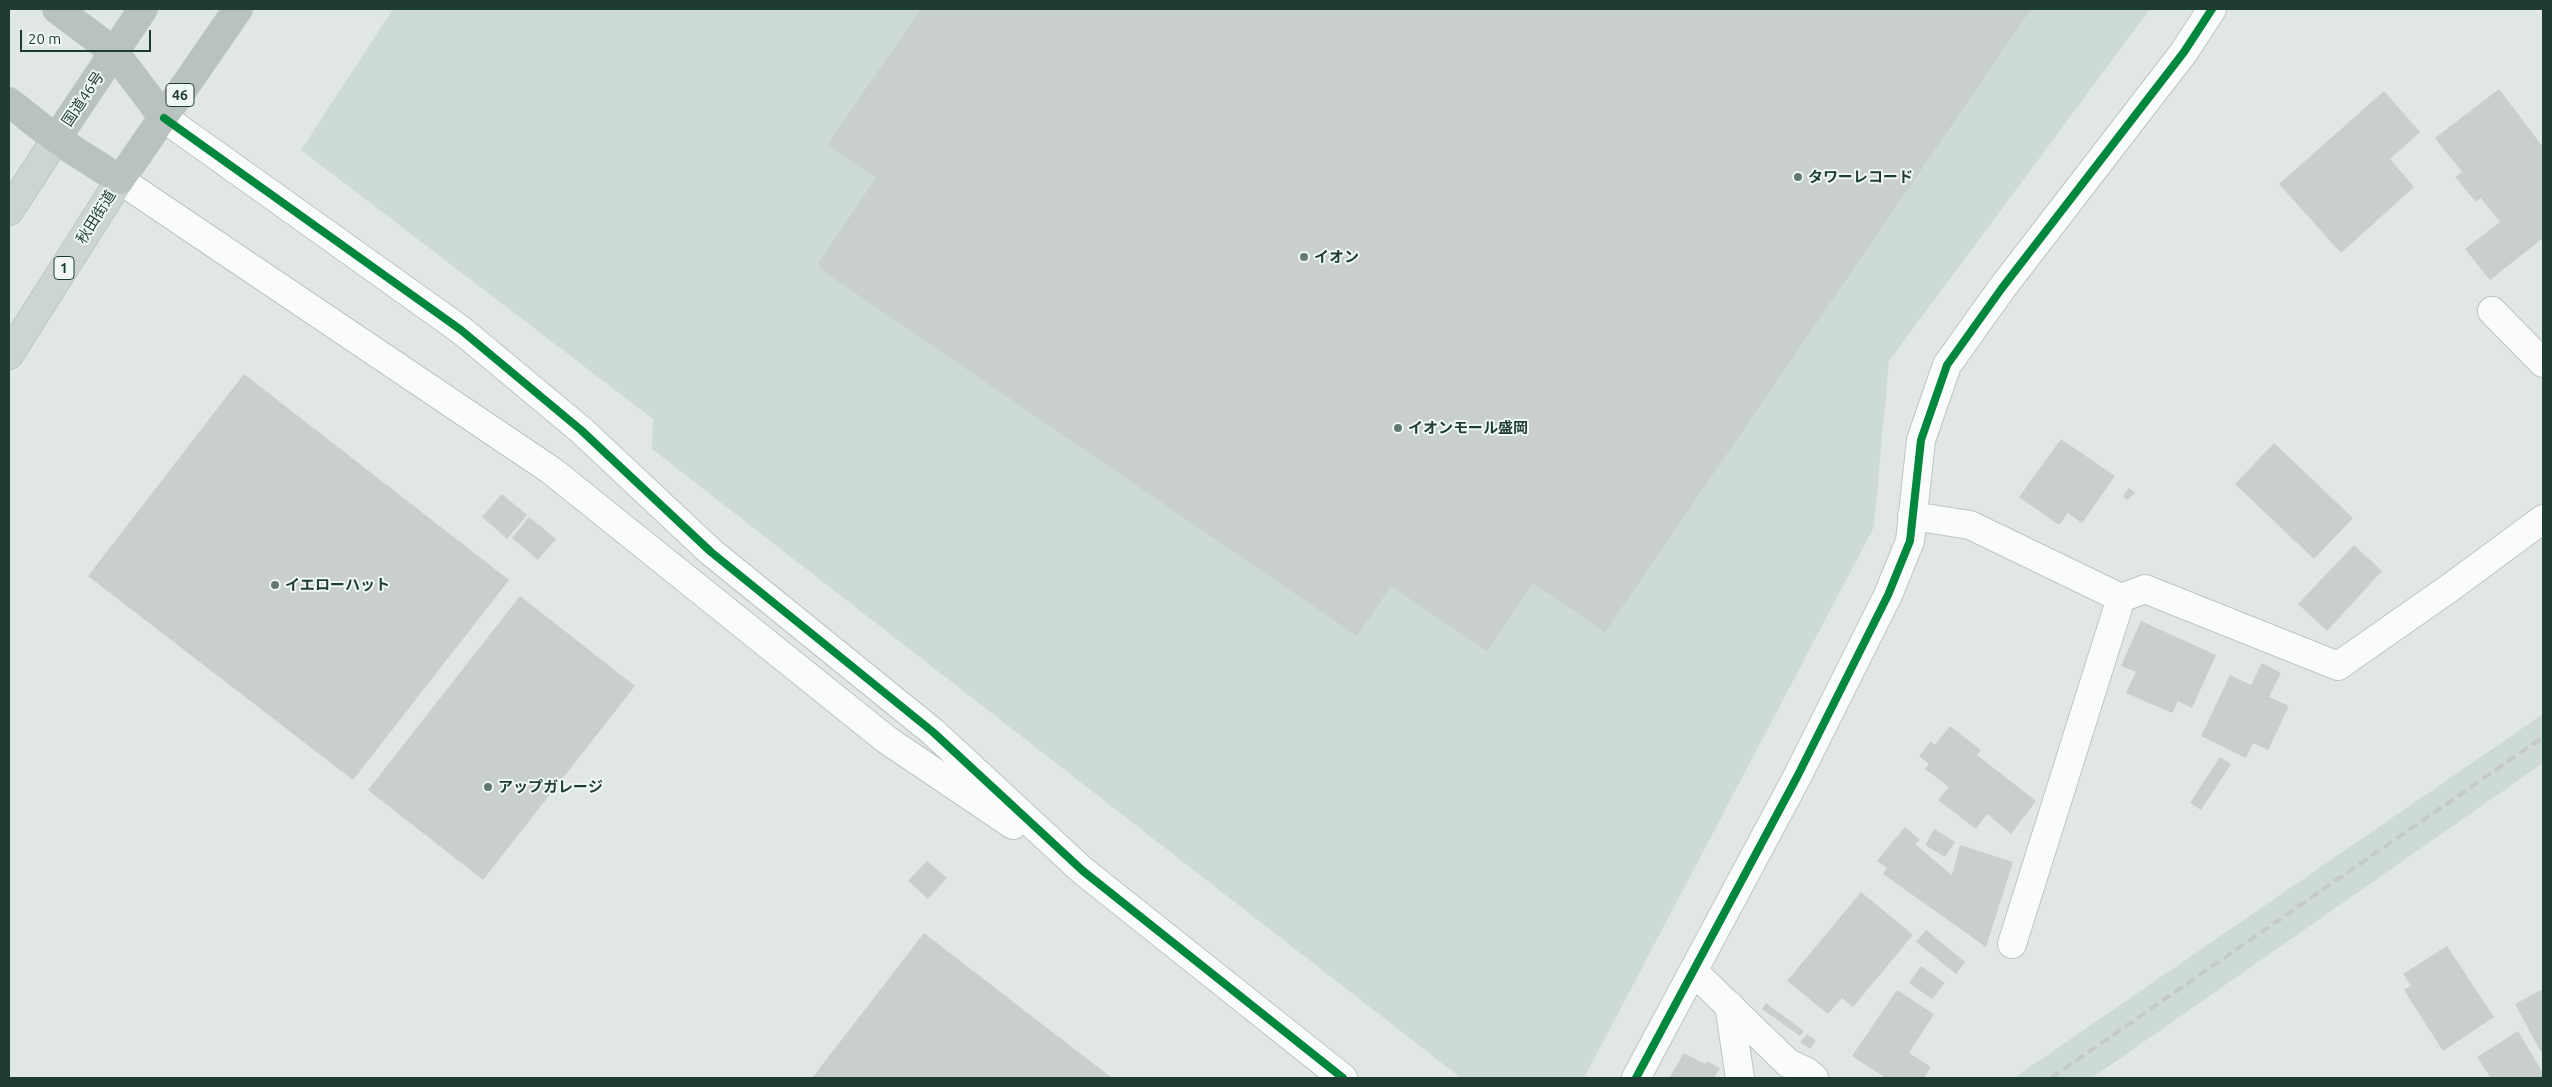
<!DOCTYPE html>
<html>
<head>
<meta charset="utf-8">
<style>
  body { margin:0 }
  #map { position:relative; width:2552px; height:1087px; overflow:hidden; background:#e1e8e4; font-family:Ubuntu,sans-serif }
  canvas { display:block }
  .frame { position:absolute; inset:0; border:10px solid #1e3c31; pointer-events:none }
  .scale { position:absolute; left:20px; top:30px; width:131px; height:22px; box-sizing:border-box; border:2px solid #1e3c31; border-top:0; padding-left:6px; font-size:15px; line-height:18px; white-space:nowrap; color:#1e3c31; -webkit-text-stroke:4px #eff8f2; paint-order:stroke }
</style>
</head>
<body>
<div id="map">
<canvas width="2552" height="1087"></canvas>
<div class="frame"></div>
<div class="scale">20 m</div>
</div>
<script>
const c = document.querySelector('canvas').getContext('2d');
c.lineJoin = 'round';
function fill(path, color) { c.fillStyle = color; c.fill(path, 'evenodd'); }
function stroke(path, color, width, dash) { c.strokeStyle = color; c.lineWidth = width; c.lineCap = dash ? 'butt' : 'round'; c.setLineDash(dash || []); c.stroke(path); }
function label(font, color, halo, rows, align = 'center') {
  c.font = font + ' Ubuntu,"Noto Sans JP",sans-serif'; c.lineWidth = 4; c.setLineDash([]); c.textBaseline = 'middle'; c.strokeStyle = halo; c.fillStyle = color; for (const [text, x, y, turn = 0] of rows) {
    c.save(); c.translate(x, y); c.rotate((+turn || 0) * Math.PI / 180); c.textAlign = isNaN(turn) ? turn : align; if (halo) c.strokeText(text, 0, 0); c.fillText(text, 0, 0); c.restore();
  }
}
fill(new Path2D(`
  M393,9H2150L1889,361L1874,527L1584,1078H1461L652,449L653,419L301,150Z
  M2543,714V763L2092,1078H2014Z`), '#cedad4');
fill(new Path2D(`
  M921,9H2031L1605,632L1533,583L1487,651L1391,586L1357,636L826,273L818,264L876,178L827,145Z
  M2499,89L2543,147V238L2490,280L2465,249L2500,222L2481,198L2476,202L2455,177L2462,172L2435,138Z
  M2384,91L2420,132L2390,159L2414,187L2341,253L2279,184Z
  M244,374L509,580L353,780L88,576Z
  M2061,439L2115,476L2082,523L2068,513L2059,525L2019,497Z
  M2274,443L2353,518L2314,559L2235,484Z
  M2129,488L2135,493L2127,500L2123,496Z
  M502,494L527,515L507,539L482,517Z
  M529,517L556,539L538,560L512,538Z
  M2354,545L2382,571L2327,631L2298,604Z
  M520,596L635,686L483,880L368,790Z
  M2141,621L2216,655L2192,708L2178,701L2172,713L2126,693L2136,672L2121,666Z
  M2262,663L2281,673L2269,697L2289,706L2268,750L2253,743L2246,758L2201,736L2230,675L2251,685Z
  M1950,726L1981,750L1977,755L2036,801L2011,834L1987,814L1976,829L1938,800L1949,787L1925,769L1929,764L1919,756L1931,741L1935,745Z
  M2220,757L2231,764L2201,810L2190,803Z
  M1905,827L1920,840L1915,844L1952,875L1960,845L2013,862L1986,947L1883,874L1887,868L1877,861Z
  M1934,829L1955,842L1945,857L1925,845Z
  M927,861L947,878L928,899L908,881Z
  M1861,892L1913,935L1853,1007L1842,998L1828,1014L1787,981Z
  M1926,930L1965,962L1956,974L1916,942Z
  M924,933L1112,1078H812Z
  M2447,946L2494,1017L2443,1051L2404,990L2411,986L2403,974Z
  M1921,966L1945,983L1932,999L1909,983Z
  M2543,989V1051L2541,1052L2515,1004Z
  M1897,990L1934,1014L1909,1053L1931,1067L1924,1078H1886L1852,1056Z
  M1766,1003L1804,1031L1800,1036L1762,1009Z
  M2518,1031L2543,1073V1078H2491L2477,1057Z
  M1807,1034L1816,1041L1810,1049L1800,1042Z
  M1684,1053L1705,1064L1707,1061L1720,1068L1714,1078H1669Z`), '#c8cfcc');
const minor = new Path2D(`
  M164,118L461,330L581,430L711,552L933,732L1083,871L1343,1078
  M120,180L552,471L887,740L1013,825
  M2492,311L2543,363
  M1912,516L1970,525L2121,598
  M2012,944L2121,598L2145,589L2338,666L2451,587L2543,519
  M1693,971L1788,1063L1807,1072L1814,1078
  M1729,1005L1740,1078
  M1636,1078L1797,777L1888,595L1910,541L1921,440L1947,365L2002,288L2184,52L2212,9`);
const major = new Path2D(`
  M9,211L56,139
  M9,355L120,180`);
const highway = new Path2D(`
  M57,9L114,52L164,118
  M9,102L56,139L120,180L238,9
  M56,139L143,9`);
stroke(minor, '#bec5c1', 30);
stroke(major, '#bbc5c1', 30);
stroke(highway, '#bbc5c1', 30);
stroke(minor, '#fafcfb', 28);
stroke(major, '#ccd5d1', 28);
stroke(highway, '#b8c2bf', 28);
stroke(new Path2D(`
  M2051,1078L2543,737`), '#c5cac8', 4, [10, 5]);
stroke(new Path2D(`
  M164,118L461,330L581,430L711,552L933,732L1083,871L1343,1078
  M1636,1078L1797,777L1888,595L1910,541L1921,440L1947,365L2002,288L2184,52L2212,9`), '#00873e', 8);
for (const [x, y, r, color] of [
  [1798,177,5,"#627870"],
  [1304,257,5,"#627870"],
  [1398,428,5,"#627870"],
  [275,585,5,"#627870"],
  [488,787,5,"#627870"]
]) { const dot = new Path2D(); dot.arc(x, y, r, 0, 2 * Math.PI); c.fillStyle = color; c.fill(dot); stroke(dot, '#eff8f2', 2); }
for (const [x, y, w] of [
  [180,95,28],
  [64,268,20]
]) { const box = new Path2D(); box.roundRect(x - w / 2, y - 11.5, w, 23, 4); c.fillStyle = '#eff8f2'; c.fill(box); stroke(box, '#1e3c31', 1); }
label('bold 14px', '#1e3c31', null, [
  ["46",180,95],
  ["1",64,268]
]);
label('15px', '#1e3c31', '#eff8f2', [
  ["国道46号",83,99,-56],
  ["秋田街道",96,217,-58]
]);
label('bold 15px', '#1e3c31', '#eff8f2', [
  ["タワーレコード",1808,177],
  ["イオン",1314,257],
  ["イオンモール盛岡",1408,428],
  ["イエローハット",285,585],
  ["アップガレージ",498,787]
], 'left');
</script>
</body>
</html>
